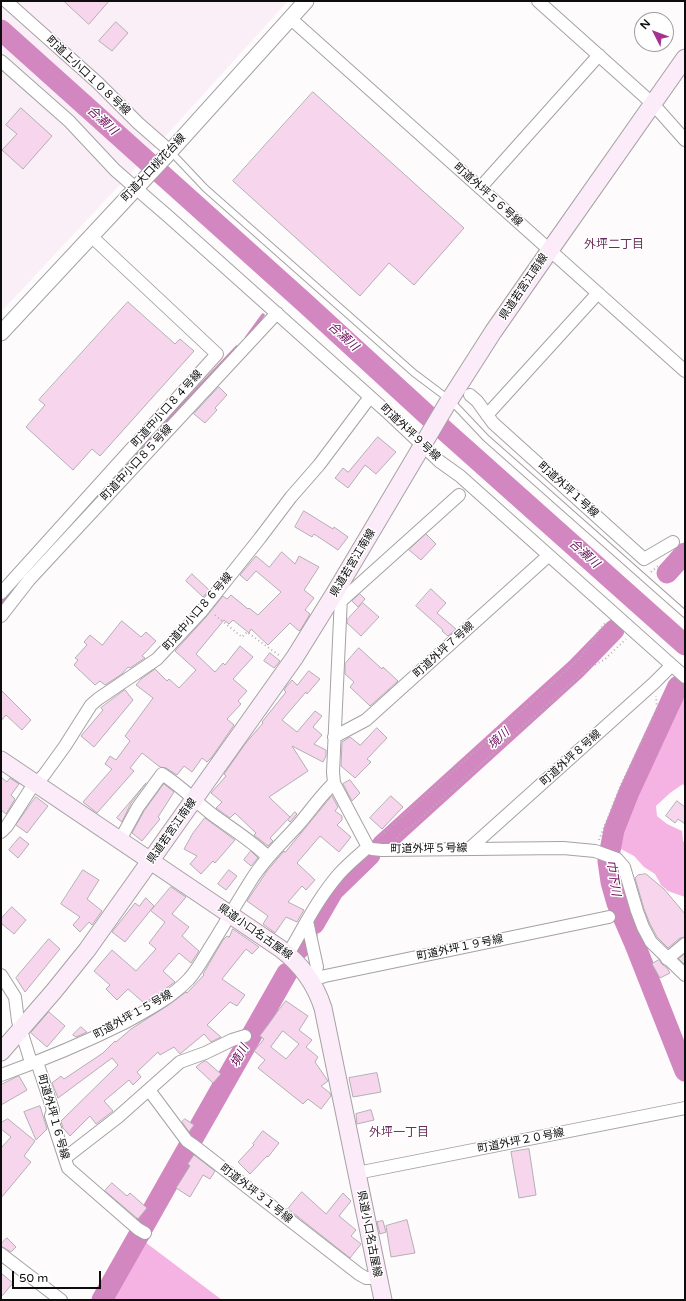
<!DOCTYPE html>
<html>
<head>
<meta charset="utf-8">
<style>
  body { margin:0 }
  #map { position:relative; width:686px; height:1301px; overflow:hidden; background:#fefbfd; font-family:"Varela Round",sans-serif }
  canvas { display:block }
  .frame { position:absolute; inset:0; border:2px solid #0e0d0e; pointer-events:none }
  .north { position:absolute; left:634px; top:12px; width:40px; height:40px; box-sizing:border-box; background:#fff; border:1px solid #9f9e9f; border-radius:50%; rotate:312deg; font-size:11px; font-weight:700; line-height:16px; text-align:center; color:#0e0d0e }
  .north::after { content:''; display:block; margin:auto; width:14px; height:18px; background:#a4328f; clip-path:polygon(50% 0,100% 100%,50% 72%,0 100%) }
  .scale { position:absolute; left:12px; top:1271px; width:89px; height:18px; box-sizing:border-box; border:2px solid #0e0d0e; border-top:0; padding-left:5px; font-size:12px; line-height:14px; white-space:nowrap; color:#0e0d0e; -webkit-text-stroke:3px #fff; paint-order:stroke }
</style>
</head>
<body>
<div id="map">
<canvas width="686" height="1301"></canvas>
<div class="frame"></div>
<div class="north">N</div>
<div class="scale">50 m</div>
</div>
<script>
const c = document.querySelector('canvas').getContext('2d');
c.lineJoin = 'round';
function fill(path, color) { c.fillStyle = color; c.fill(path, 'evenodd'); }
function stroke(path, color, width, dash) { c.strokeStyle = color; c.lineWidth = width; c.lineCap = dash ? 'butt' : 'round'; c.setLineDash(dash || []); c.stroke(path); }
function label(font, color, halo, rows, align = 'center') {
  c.font = font + ' "Varela Round","Noto Sans JP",sans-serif'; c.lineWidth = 3; c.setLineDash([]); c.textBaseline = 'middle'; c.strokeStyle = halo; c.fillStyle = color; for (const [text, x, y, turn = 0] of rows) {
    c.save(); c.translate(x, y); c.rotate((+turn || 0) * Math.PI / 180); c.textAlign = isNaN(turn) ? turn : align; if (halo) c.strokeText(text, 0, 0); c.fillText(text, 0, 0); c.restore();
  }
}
fill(new Path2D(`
  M1,1H288L171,130L1,312Z`), '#faeff6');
fill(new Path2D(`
  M683,699L685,700V788L683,784L670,793L656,806L657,816L667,824L682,831L683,841L685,843V897L668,891L661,885L655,874L644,867L634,856L621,849L609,840L611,823L623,795L630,771L641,752L648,733L665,700Z
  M145,1242L222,1300H112Z`), '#f4b3e2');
stroke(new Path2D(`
  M247,337L263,315
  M112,479L237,347
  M1,603L7,594`), '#d387c0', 3.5);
stroke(new Path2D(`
  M1,30L305,303L426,414L685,645
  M667,573L685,553
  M678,686L629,792L614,830L608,861L611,882L617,903L634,942L685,1071
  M382,845L576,669L614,630
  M314,924L333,891L370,855
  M299,949L307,935
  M192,1140L287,973
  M142,1229L189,1146
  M102,1300L140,1233`), '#d387c0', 21);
const building = new Path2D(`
  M64,1H109L89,24Z
  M116,22L128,33L112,51L99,41Z
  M313,92L464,228L414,285L389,263L360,296L233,181Z
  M21,108L52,136L23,169L2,150L17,134L6,125Z
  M128,302L175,344L180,339L194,351L100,456L92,449L73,470L26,427L45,405L39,400Z
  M219,387L227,395L215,408L217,410L205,423L194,414Z
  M378,437L396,452L376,474L365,465L348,488L335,478L343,468L348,472Z
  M304,511L333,529L334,527L348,537L338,550L314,534L312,537L295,527Z
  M426,534L436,544L421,560L409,550Z
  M282,552L295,564L299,556L319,567L304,590L314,598L305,610L310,614L301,629L299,631L290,623L268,645L251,629L249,633L233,620L229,624L224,620L196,654L215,672L223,663L225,665L240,646L253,657L233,679L247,691L238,701L241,704L227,719L234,725L212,757L207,762L202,758L192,772L184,766L177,775L166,768L160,767L142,753L130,768L134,771L97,813L88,806L83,802L112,769L105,764L110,756L116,760L130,741L125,736L153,698L136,685L141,679L155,669L167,681L169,679L179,688L196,670L175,651L206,617L223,596L227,599L231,595L248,609L249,608L258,615L281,592L256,571L247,581L240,575L256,556L269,567Z
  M192,574L209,590L203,597L186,581Z
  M431,589L446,603L437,613L456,629L448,636L442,631L443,630L416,606Z
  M360,594L365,599L358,607L352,601Z
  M363,603L379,617L361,636L347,623V620Z
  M122,621L141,637L146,632L156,641L142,656L145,658L130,668L128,667L122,674L105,685L100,681L95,685L74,665L78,660L75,658L87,645L84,642L90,635L102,645Z
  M359,648L382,669L383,667L398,681L370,706L350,687L354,682L345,674V664Z
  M270,653L280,661L274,668L264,661Z
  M309,671L320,679L307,694L306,692L282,720L297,732L315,711L322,716L313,727L322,735L314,744L326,750V756L323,762L292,746L308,771L269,797L290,817L270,838L273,841L268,846L254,835L256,833L235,813L230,818L216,808L222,802L211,793L226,776L224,774L245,744L263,723L262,722L286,692L284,690L286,687L292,680L297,685Z
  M1,690L31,720L22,730L6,715L1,721Z
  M125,690L133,700L94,747L81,736L103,710L101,708Z
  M377,728L387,738L367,759L371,762L355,778L341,766L342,742L350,737L360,745Z
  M1,777L7,782L10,778L19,784L11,795L15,799L6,814L1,810Z
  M350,780L360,793L352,801L343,784Z
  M146,783L131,803L122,822L117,818Z
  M164,784L174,792L158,817L160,819L142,841L132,833L144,811Z
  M332,796L338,807L335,811L342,816V820L337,825L351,837L339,852L320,836L297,863L315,880L306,890L302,886L288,902L304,910L297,922L286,917L275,933L263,924L268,916L247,901L267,871L284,851L285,852Z
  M391,796L403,807L382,829L370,818Z
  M36,797L48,806L27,833L16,825Z
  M677,801L685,807V824L678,819L675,823L666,816Z
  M295,812L297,814L290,822L288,820Z
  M205,818L235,840L215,863L213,861L201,874L190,864L197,856L184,849L193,833Z
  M20,837L29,844L18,858L9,850Z
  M251,851L258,858L251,866L244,860Z
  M83,870L99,880L87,899L102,911L92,925L89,922L80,932L73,925L80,917L61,904Z
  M229,870L237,876L226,890L218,884Z
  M646,874L664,889L685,914V937L680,938L668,948L657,937L650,924L644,909L635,878L638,875Z
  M171,887L186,897L172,914L189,927L182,936L199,951L191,963L179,953L163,971L175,982L146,1002L144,1003L128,989L117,1000L106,989L110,985L94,971L112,950L136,971L156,949L149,943L165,922L151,911Z
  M146,898L154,906L125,942L112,932L135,903L139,906Z
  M12,907L26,920L14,934L1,923V919Z
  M233,929L259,947L252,954L246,949L222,979L245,995L237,1006L230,1002L207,1025L221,1037L211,1042L204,1034L180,1054L174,1047L160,1055L158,1052L137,1072L141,1077L133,1085L129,1080L104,1101L113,1111L96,1124L90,1116L70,1136L63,1128L61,1121L118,1065L112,1058L58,1098L52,1083L61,1076L64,1079L103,1053L115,1041L116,1042L131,1029L170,1004L186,992L187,993L204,975L203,974L223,940L227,936L229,937Z
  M49,939L60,949L25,992L16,978Z
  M685,954V965L679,959Z
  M659,960L662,964L667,968L670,973L660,978L652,964Z
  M286,1001L308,1016L299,1030L312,1040L306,1047L318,1057L315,1062L328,1081L321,1086L330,1093L331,1096L321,1109L308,1099L303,1104L258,1068L265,1060L254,1051L264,1039L260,1036ZM283,1031L299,1044L286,1059L271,1047Z
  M49,1012L65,1026L47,1047L31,1033Z
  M81,1027L87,1032L76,1037L73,1035Z
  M206,1061L221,1074L213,1083L196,1067L201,1063Z
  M377,1073L381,1092L353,1097L349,1078Z
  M19,1076L27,1090L1,1105V1085Z
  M40,1106L47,1129L36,1140L24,1112Z
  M371,1110L374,1120L357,1124L356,1114Z
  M8,1119L35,1141L24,1156L31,1162L1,1198V1148L11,1137L1,1129V1123Z
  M185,1119L194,1125L189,1132L182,1122Z
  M263,1131L279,1143L268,1157L267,1156L250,1174L238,1162L254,1145L253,1144Z
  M529,1149L536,1195L519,1198L511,1152Z
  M194,1155L215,1171L210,1179L203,1175L190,1197L176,1188L190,1166L188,1164Z
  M112,1183L127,1196L130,1193L147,1208L138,1219L105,1191Z
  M302,1192L326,1214L343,1193L351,1201L339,1216L356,1230L351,1236L361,1244L350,1258L288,1209Z
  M407,1220L415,1253L391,1257L386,1226Z
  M383,1221L386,1232L380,1234L377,1222Z
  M7,1238L16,1247L11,1252L1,1246V1244Z
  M1,1273L13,1283L1,1297Z`);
fill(building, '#f7d6ed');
stroke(building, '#b2afb2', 1);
const service = new Path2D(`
  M171,152L205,188L414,373L450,400L486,438L685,614`);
const minor = new Path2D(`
  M6,1L98,83L138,123L170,151
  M538,1L653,104L685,140
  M290,18L685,371
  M1,61L69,121L115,170L147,198L169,217L386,411L439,461L460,476L685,677
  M480,188L599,55
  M470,395L477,401L493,423L644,559L673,542
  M487,415L598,293
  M336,591L341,597L333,772L334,783L368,847L372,849L382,850L563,848L595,851L617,859L624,867L637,911L643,927L651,942L685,975
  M1,593L217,354L91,236
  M341,601L459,495
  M1,616L29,580L277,313
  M334,737L366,720L548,556
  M1,832L7,826L30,790L44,775L65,746L91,705L98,699L157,659L201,612L260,538L291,497L319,465L370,397
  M120,840L138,807L162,774C181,786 196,802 213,815C232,829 252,841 268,857
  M469,849L654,683L671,666
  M307,921L317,967L311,980
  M288,954C304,927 318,898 339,874C348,864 359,855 368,847
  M667,959L685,944
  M1,975L15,997L18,1021L30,1059L38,1065L53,1110L51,1116L68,1168L138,1229L145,1233
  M311,980L325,976L609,917
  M1,1075C43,1060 84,1043 124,1023C146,1011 171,998 189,979C197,970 203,959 209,949C223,927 236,904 250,882C263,860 282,843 299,824C311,810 321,795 334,783
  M149,1090L187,1141L193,1145L359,1274L366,1278H378
  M65,1158L118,1117L180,1062L205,1053L232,1040L245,1036
  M357,1173L685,1108
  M1,1254L61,1300`);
const tertiary = new Path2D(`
  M1,333L167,155L306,1`);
const secondary = new Path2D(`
  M1,760L281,949C302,965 315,983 323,1008L383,1300
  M1,1052L54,991L87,950L295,657L336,591L447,404L493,332L550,250L685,58`);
stroke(service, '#a5a2a4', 8);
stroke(minor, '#a5a2a4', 14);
stroke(tertiary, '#a5a2a4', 17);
stroke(secondary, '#a5a2a4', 19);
stroke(new Path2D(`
  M651,572L658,566
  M215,615L242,637L247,632L280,656
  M378,838L580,658L598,632L606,622
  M397,838L406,829L410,828L588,668L604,660L626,639
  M599,840L620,787L657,709L656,696`), '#b4b1b3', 2, [1, 3]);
stroke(service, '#fff', 6);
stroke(minor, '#fff', 12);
stroke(tertiary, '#fff', 15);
stroke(secondary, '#fcebf8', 17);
label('11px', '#0e0d0e', '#fff', [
  ["町道上小口１０８号線",88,76,43],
  ["町道大口桃花台線",154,168,-47],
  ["町道外坪５６号線",488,195,42],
  ["県道若宮江南線",524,287,-56],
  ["町道中小口８４号線",167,409,-48],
  ["町道外坪９号線",410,433,43],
  ["町道中小口８５号線",137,463,-47],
  ["町道外坪１号線",568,490,42],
  ["県道若宮江南線",353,563,-59],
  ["町道中小口８６号線",198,612,-49],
  ["町道外坪７号線",444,650,-42],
  ["町道外坪８号線",571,758,-42],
  ["県道若宮江南線",172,831,-55],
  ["町道外坪５号線",429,849,-1],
  ["県道小口名古屋線",255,932,35],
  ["町道外坪１９号線",460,948,-12],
  ["町道外坪１５号線",133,1015,-29],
  ["町道外坪１６号線",53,1117,74],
  ["町道外坪２０号線",521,1141,-11],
  ["町道外坪３１号線",256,1194,38],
  ["県道小口名古屋線",369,1234,79]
]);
label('italic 12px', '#670a58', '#fff', [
  ["合瀬川",102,121,42],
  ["合瀬川",343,337,42],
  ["合瀬川",584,554,42],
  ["境川",499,739,-42],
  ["巾下川",613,878,81],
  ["境川",240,1056,-61]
]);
label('12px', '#672f5b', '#fff', [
  ["外坪二丁目",614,245],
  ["外坪一丁目",399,1133]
]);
</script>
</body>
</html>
